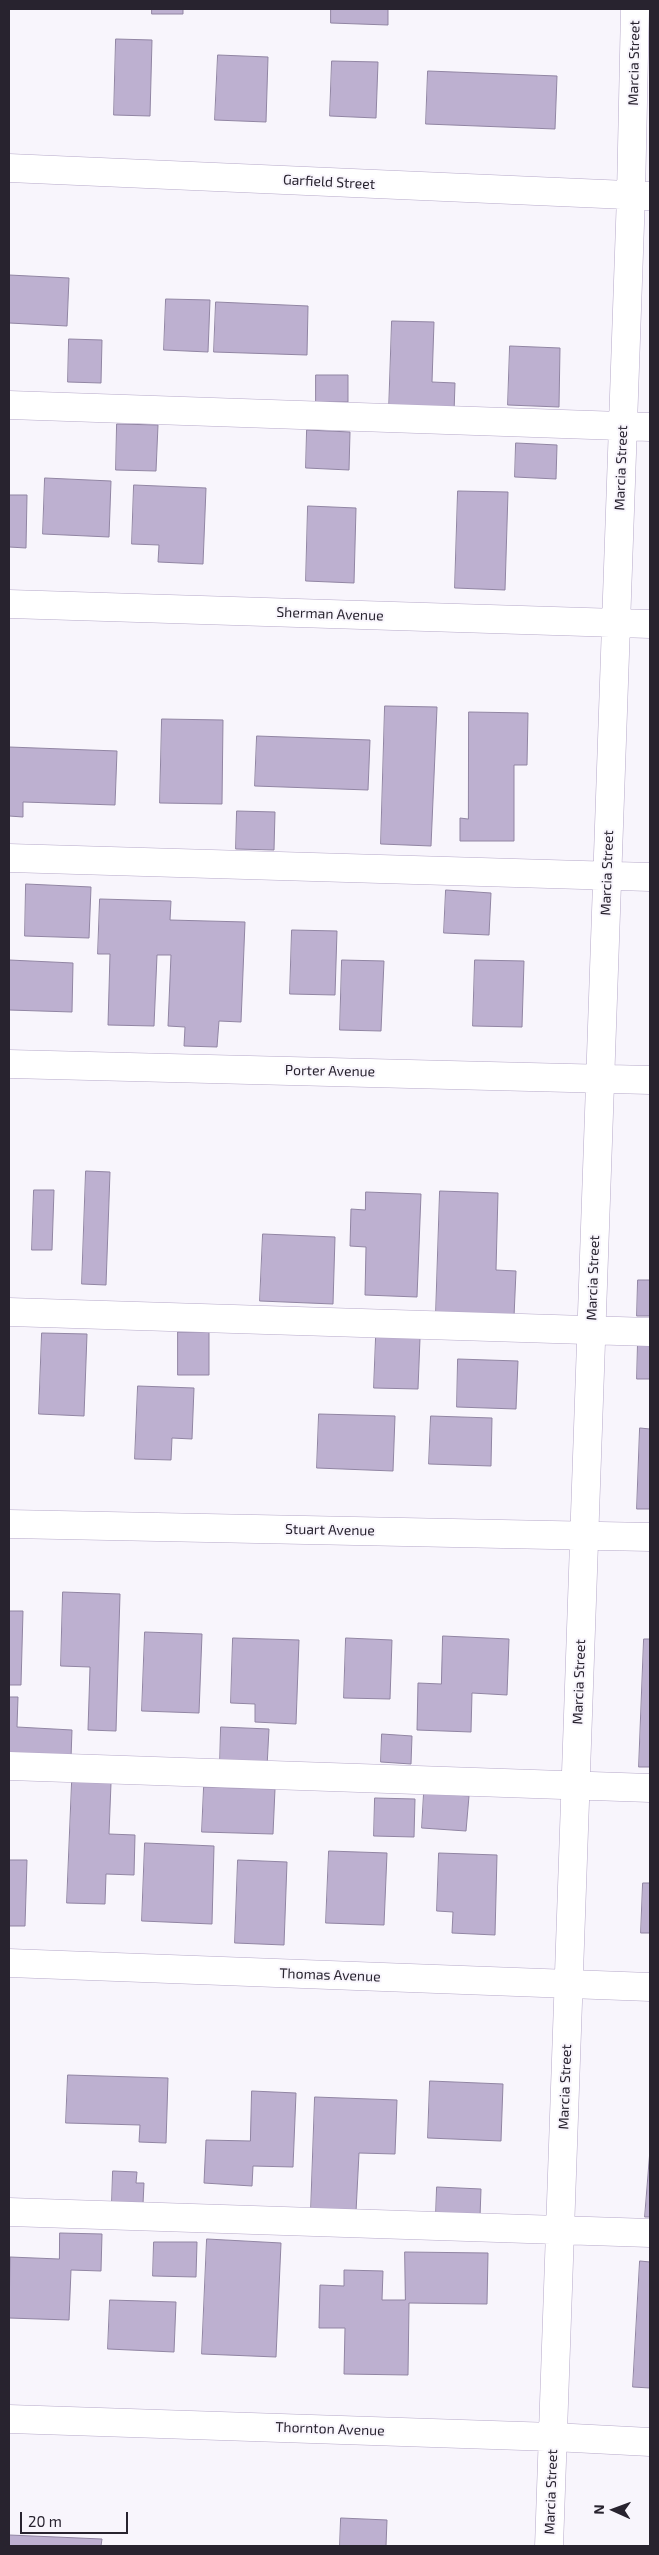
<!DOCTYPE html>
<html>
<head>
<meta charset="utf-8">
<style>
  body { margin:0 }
  #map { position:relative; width:659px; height:2555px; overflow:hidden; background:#f8f5fc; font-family:"Exo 2",sans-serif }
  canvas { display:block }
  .frame { position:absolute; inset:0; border:10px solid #28232f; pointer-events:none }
  .north { position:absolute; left:589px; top:2485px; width:50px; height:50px; -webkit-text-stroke:4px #f8f5fc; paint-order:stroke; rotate:272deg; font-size:14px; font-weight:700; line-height:20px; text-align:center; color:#28232f }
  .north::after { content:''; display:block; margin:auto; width:18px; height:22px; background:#28232f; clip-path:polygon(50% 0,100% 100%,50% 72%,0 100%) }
  .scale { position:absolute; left:20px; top:2512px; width:108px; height:22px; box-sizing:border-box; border:2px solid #28232f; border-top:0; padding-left:6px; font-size:15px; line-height:18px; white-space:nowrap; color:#28232f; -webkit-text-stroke:4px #f8f5fc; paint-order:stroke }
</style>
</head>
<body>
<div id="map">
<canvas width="659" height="2555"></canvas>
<div class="frame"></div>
<div class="north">N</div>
<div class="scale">20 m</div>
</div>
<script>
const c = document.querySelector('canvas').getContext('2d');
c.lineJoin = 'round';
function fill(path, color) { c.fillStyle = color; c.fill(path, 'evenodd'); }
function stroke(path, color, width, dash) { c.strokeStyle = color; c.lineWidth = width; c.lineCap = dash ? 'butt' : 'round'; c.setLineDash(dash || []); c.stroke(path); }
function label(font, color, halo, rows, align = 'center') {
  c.font = font + ' "Exo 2",sans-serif'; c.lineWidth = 4; c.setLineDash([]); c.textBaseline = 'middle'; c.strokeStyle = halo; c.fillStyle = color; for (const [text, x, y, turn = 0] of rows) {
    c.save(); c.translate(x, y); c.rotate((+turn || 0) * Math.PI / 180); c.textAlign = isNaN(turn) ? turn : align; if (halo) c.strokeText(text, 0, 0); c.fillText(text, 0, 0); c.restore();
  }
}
const building = new Path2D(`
  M152,9H183V14H152Z
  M331,9H388V25L331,23Z
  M116,39L152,40L150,116L114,115Z
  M218,55L268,57L266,122L215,120Z
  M332,61L378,62L376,118L330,116Z
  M428,71L557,76L555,129L426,124Z
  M9,275L69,278L67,326L9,323Z
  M166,299L210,300L208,352L164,350Z
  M216,302L308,306L307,355L214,352Z
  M392,321L434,322L432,382L455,383L454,413L389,411Z
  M69,339L102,340L101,383L68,382Z
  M510,346L560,348L559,407L508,405Z
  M316,375H348V402H316Z
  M117,424L158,425L156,471L116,470Z
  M307,430L350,432L349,470L306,468Z
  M516,443L557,445L556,479L515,477Z
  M45,478L111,481L109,537L43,534Z
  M134,485L206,488L203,564L158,562L159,545L132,544Z
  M458,491L508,492L505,590L455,588Z
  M9,495H27L26,548L9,547Z
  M308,506L356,508L354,583L306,581Z
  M385,706L437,707L431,846L381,844Z
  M469,712L528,713L527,765H514V841H460V818L468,819Z
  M162,719L223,720L222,804L160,803Z
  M257,736L370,740L368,790L255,786Z
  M9,747L117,751L115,805L23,802V817L9,816Z
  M237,811L275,812L274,850L236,849Z
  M26,884L91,887L89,938L25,936Z
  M446,890L491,893L489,935L444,933Z
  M100,899L171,901L170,920L245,922L241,1022L219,1021L217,1047L184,1046L185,1027L168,1026L171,955H157L154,1026L108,1025L110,954H98Z
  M292,930L337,931L335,995L290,994Z
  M9,960L73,963L72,1012L9,1010Z
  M342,960L384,961L381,1031L340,1030Z
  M475,960L524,961L522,1027L473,1026Z
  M86,1171L110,1172L106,1285L82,1284Z
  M34,1190H54L52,1250H32Z
  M440,1191L498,1193L496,1270L516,1271L514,1317L436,1314Z
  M366,1192L421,1194L417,1297L365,1295L366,1247L350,1246L351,1209L365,1210Z
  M263,1234L335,1237L333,1304L260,1301Z
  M638,1280H650V1316H637Z
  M178,1332H209V1375H178Z
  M42,1333L87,1334L84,1416L39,1414Z
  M376,1337L420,1338L418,1389L374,1388Z
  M638,1341H650V1379H637Z
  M458,1359L518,1361L516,1409L457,1407Z
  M138,1386L194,1388L192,1439L172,1438L171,1460L135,1459Z
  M319,1414L395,1416L393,1471L317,1468Z
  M431,1416L492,1418L491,1466L429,1464Z
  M640,1428L650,1429V1509H637Z
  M63,1592L120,1594L116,1731L88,1730L90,1667L61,1666Z
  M9,1611H23L21,1685H9Z
  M145,1632L202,1634L199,1713L142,1711Z
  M443,1636L509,1639L507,1695L472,1693L471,1732L417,1730L418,1683L441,1684Z
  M233,1638L299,1640L296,1724L255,1722V1704L231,1703Z
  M346,1638L392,1640L390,1699L344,1698Z
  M644,1639H650V1767H639Z
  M9,1697H18L17,1727L72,1730L71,1758L9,1755Z
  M221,1727L269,1729L267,1767L220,1765Z
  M382,1734L412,1736L411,1764L381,1762Z
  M72,1782L111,1783L109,1834L135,1835L134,1875L106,1874L105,1904L67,1903Z
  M204,1787L275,1789L273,1834L202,1832Z
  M424,1793L469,1796L466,1831L422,1828Z
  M375,1798L415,1799L414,1837L374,1836Z
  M145,1843L214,1846L212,1924L142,1921Z
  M329,1851L387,1853L384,1925L326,1923Z
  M439,1853L497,1855L495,1935L452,1933L453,1912L437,1911Z
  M9,1860H27L25,1926H9Z
  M238,1860L287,1862L284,1945L235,1943Z
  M643,1883H650V1933H641Z
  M68,2075L168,2078L166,2143L139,2142L140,2125L66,2123Z
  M430,2081L503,2084L501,2141L428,2138Z
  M252,2091L296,2093L293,2167L253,2166L252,2186L204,2183L206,2140L250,2141Z
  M315,2097L397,2100L395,2154L359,2153L356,2212L311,2211Z
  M650,2150V2217H645Z
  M113,2171L137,2172L136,2183H144L143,2204L112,2203Z
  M437,2187L481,2189L480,2217L436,2215Z
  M60,2233L102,2234L101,2271L71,2270L69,2320L9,2318L10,2257L59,2259Z
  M207,2239L281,2243L276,2357L202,2354Z
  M154,2242H197L196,2277L153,2276Z
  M405,2252L488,2253L487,2304L409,2303L408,2375L344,2374L345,2328H319L320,2285L344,2286V2270L383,2271L382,2300H405Z
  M640,2261L650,2262V2388L633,2387Z
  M110,2300L176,2302L174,2352L108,2349Z
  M341,2518L387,2520L386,2546H340Z
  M9,2535L102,2539L101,2546H9Z`);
fill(building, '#bdb0d0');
stroke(building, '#9185a3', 1);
const minor = new Path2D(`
  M9,168L650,196
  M9,405L650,427
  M9,604L650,624
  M9,858L650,877
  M9,1064L650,1080
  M9,1312L650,1332
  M9,1524L650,1537
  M9,1766L650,1788
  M9,1963L650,1987
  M9,2212L650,2233
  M9,2419L553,2437L650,2442
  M549,2546L631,195L635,9`);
stroke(minor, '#b6a9c9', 29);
stroke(minor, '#fff', 28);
label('14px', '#28232f', '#f8f5fc', [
  ["Marcia Street",634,63,-89],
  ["Garfield Street",329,182,3],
  ["Marcia Street",621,468,-88],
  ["Sherman Avenue",330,614,2],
  ["Marcia Street",607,873,-88],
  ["Porter Avenue",330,1071,1],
  ["Marcia Street",593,1278,-88],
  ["Stuart Avenue",330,1530,1],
  ["Marcia Street",579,1682,-88],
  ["Thomas Avenue",330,1975,2],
  ["Marcia Street",565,2087,-88],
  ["Thornton Avenue",330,2429,2],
  ["Marcia Street",551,2492,-88]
]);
</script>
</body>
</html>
